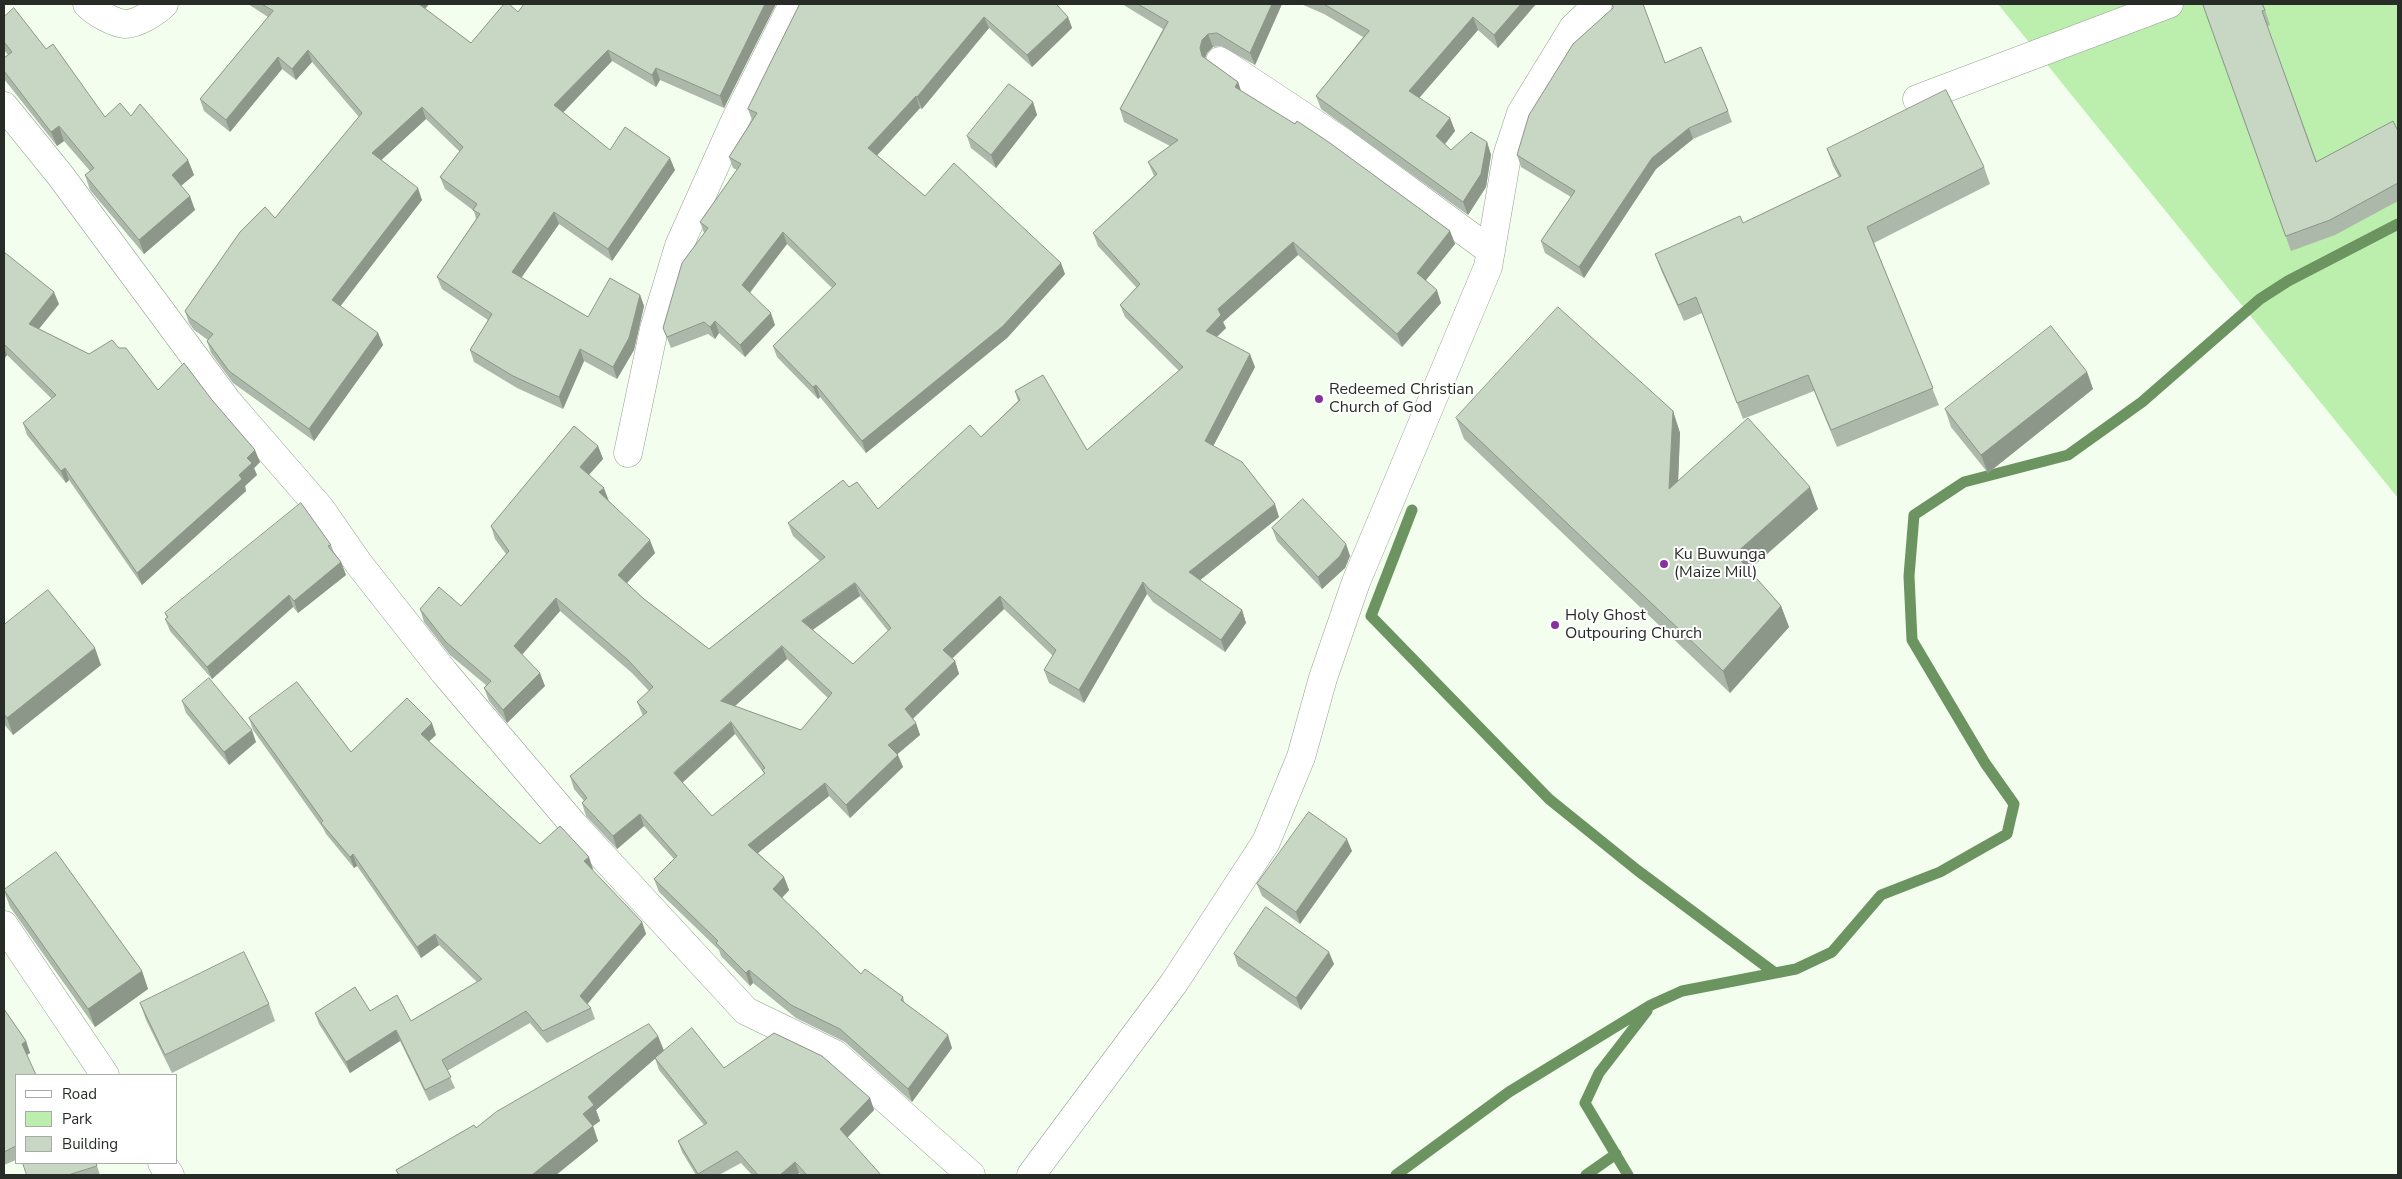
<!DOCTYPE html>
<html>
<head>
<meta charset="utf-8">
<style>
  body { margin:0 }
  #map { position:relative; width:2402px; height:1179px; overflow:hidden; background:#f3feef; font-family:"Nunito Sans",sans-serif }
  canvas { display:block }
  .frame { position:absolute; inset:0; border:5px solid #272d26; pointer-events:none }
  .legend { position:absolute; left:15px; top:1074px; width:162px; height:90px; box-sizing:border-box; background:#fff; border:1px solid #a9aba8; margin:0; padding:6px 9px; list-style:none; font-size:15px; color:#272d26 }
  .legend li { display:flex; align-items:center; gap:10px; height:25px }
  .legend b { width:25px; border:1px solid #a9aba8 }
</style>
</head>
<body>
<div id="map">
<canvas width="2402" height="1179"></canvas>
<div class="frame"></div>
<ul class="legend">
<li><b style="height:6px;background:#fff"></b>Road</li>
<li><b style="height:14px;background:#bceead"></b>Park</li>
<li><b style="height:14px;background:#c8d6c4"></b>Building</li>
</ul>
</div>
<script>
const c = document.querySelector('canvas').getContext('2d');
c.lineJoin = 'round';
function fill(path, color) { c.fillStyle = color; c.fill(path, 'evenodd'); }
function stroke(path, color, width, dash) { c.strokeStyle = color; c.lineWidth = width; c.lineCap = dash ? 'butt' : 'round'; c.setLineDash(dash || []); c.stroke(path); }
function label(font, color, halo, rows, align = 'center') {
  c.font = font + ' "Nunito Sans",sans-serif'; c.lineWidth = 4; c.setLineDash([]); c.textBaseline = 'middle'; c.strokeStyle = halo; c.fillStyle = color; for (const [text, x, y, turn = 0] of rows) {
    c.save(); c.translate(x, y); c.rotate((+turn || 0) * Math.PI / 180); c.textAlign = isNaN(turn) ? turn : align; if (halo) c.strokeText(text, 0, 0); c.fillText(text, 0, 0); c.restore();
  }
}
fill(new Path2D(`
  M1998,4H2398V498Z`), '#bceead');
stroke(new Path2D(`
  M1412,510L1371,616L1549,799L1637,870L1775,973
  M1396,1175L1509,1092L1651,1005L1682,991L1796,969L1832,952L1881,895L1940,872L2007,834L2014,804L1985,763L1912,640L1909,576L1914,515L1964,482L2068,455L2142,402L2260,299L2288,281L2398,224
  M1586,1175L1616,1154
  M1628,1175L1585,1103L1599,1073L1647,1011`), '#6c9460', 11);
const minor = new Path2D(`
  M87,4C94,12 114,23 125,24C137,24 156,12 164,4
  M1220,61L1344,143L1491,251
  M1917,99L2169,4
  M4,106L60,175L228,402L320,508L359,564L444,672L573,824L746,1011L835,1054L971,1175
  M628,453L654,329L679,246L734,123L793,4
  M4,925L105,1075
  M162,1163L170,1175
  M1031,1175L1174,983L1266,842L1301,757L1323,678L1356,582L1488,267L1507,156L1521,113L1573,28L1598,4`);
stroke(minor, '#94a190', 29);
stroke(minor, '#fff', 28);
fill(new Path2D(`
  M248,4H429L425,9L471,43L518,12L524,4H776L724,108L660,80L656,87L612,61L563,112L610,150L675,170L612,261L559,224L521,277L588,317L640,295L644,306L634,350L617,379L584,361L563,409L517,388L474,362L470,350L488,320L442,289L437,277L476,219L474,211L445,189L440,177L460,152L426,119L381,160L422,200L340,306L378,333L383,345L314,441L233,383L211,353L207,341L208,340L194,330L189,323L185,311L275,218L359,117L312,62L296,80L282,69L230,132L204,111L200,99L268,17Z
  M800,4L1068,17L1072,28L1032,67L989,28L922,109L920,108L877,155L925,196L1065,274L1007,338L866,453L820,397L818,399L777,357L773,346L832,288L787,244L750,293L775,325L745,357L719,333L715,339L708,334L671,348L663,328L704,233L700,222L737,170L733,168L729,157L752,120L748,109Z
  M1122,4H1282L1255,65L1221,46L1213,47L1207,53L1205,58L1238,82L1241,91L1450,231L1455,244L1426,280L1441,303L1402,347L1298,255L1223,322L1226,328L1217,337L1255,367L1213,446L1279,517L1200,580L1242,610L1246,623L1225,652L1153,602L1147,594L1084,703L1049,683L1044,670L1053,656L1004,609L952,659L955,661L959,674L913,719L916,723L920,735L897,754L903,767L850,818L829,796L758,853L784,877L789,890L782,898L861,974L903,997L905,1004L952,1048L912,1102L845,1042L796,1018L753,983L750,986L721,956L719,950L659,892L654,879L674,859L644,826L617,849L586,816L582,803L584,801L574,789L570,776L643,716L637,702L649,691L632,673L560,611L522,655L545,686L507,723L489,701L484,688L486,685L450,655L424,622L420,609L461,606L506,554L495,539L491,526L598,446L603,459L589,475L609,501L655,553L627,583L644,599L709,649L820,561L793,536L788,523L849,487L878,509L981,437L1018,401L1015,391L1087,450L1179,371L1125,317L1120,305L1137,288L1098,246L1093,233L1154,176L1148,162L1170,146L1124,122L1120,109L1163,29ZM860,596L888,631L853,664L812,630ZM787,659L828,698L801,730L735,706ZM735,734L763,772L764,774L712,816L682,782Z
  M1301,4H1536L1498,48L1478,30L1419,98L1450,118L1455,131L1445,144L1451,150L1487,142L1491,155L1486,187L1468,215L1321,109L1316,96L1363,37L1324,14Z
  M2203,4H2263L2270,25L2267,26L2317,162L2398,131V201L2335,235L2291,251Z
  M4,17L46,49L105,117L131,116L188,160L194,175L181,186L195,210L144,254L90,190L85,175L90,171L64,141L57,146L4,79V58L8,55L4,50Z
  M1665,63L1728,111L1732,122L1693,139L1656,169L1584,278L1545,253L1541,241L1571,197L1521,167L1517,155Z
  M1033,102L1037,115L996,168L971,148L967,136Z
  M1827,149L1984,167L1990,184L1874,243L1939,405L1837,447L1814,391L1743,419L1702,313L1684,321L1661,270L1655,254L1743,223L1839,177L1833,166Z
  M4,252L59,304L39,329L89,354L119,348L158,390L212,400L260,462L254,468L257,475L245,486L246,491L142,585L69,480L66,483L27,435L23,423L52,399L7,355L4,359Z
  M2087,372L2093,389L1988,473L1951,427L1945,409Z
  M1673,411L1680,433L1678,481L1818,509L1749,570L1781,606L1789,627L1730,693L1464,439L1456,418Z
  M1272,528L1346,544L1350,556L1345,568L1322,589L1277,541Z
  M331,545L334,553L341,562L346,575L298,613L293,607L212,679L170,631L165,619L167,618L165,613Z
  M4,625L101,665L13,735L4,724Z
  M182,701L256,742L229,765L186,713Z
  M249,718L351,752L436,735L429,741L540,844L593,869L592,870L642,922L646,934L587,1004L591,1008L595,1019L547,1043L530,1023L447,1071L455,1088L429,1101L400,1041L350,1073L319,1024L315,1013L370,1011L411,1021L477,982L439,945L421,958L357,866L354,868L326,834L323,828L253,730Z
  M1352,851L1300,924L1262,896L1257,884Z
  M4,891L142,971L148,989L95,1027L10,907Z
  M1234,954L1334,964L1301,1010L1238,966Z
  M140,1003L269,1004L275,1021L172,1073L146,1020Z
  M4,1009L26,1041L30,1053L27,1055L16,1075V1160L4,1165Z
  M658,1036L664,1051L724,1068L870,1098L874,1110L847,1138L881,1175H801L799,1173L797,1175H752L741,1163L719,1175H696L682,1152L678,1141L704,1125L659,1070L655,1058L596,1110L600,1121L593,1126L598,1141L556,1175H398L396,1170Z
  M96,1163L100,1175H27Z`), '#acb8a9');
fill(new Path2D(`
  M417,4H429L421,14Z
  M765,4H776L724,108L720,96Z
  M1272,4H1282L1255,65L1250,53Z
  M1521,4H1536L1498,48L1494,35Z
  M984,17L989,28L922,109L917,97Z
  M1068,17L1072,28L1032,67L1027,55Z
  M1473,17L1478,30L1414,104L1409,91Z
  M1208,34L1213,47L1207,53L1204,61L1202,56L1200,48L1202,40Z
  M308,50L312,62L296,80L292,69Z
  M608,50L612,61L559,117L554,105Z
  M278,57L282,69L230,132L226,120Z
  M656,68L660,80L656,87L652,75Z
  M1238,82L1242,94L1235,87Z
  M916,96L920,108L873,160L868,148Z
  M1033,102L1037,115L996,168L991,155Z
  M422,107L426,119L376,165L372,153Z
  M1450,118L1455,131L1441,149L1436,136Z
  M59,126L64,141L57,146L51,132Z
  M1689,128L1693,139L1656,169L1584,278L1579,267L1652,158Z
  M1487,142L1491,155L1486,187L1468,215L1463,202Z
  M670,158L675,170L612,261L608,249Z
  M188,160L194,175L177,189L172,175Z
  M418,188L422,200L336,312L332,300Z
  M190,196L195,210L144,254L139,240Z
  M554,212L559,224L517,284L512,272Z
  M1450,231L1455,244L1422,285L1417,273Z
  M783,232L787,244L746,297L742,285Z
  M1293,242L1298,255L1223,322L1226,328L1210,343L1206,331L1218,309Z
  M1061,263L1065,274L1007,338L866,453L862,441Z
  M1437,290L1441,303L1402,347L1397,334Z
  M54,292L59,304L33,336L29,324Z
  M640,295L644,306L634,350L617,379L613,367Z
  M771,313L775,325L745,357L740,345Z
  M715,321L719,333L715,339L710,327Z
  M378,333L383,345L314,441L309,429Z
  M4,346L7,355L4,359Z
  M580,349L584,361L563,409L559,397Z
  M1250,354L1255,367L1209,454L1205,441Z
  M2087,372L2093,389L1988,473L1981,455Z
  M816,385L820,397L818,399L813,387Z
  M1673,411L1680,433L1677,511L1669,489Z
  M598,446L603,459L584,480L580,467Z
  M255,450L260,462L254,468L257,475L245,486L246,491L142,585L137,573L247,458Z
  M65,468L69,480L66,483L61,471Z
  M1810,487L1818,509L1743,575L1735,554Z
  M604,488L609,501L599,492Z
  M1275,504L1279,517L1194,585L1189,572Z
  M650,540L655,553L622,588L618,575Z
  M1346,544L1350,556L1345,568L1322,589L1318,577Z
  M341,562L346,575L298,613L294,601Z
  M1143,582L1147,594L1084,703L1079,690Z
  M855,583L860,596L807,634L802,621Z
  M289,595L293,607L212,679L207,667Z
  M1000,596L1004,609L948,662L943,650Z
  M556,598L560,611L518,659L514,646Z
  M1781,606L1789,627L1730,693L1723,671Z
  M1242,610L1246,623L1225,652L1221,640Z
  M782,646L787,659L726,714L721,701Z
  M95,648L101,665L13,735L7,718Z
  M955,661L959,674L909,722L905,709Z
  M540,673L545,686L507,723L503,710Z
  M731,722L735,734L679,786L674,773Z
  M432,723L436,735L425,745L421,734Z
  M916,723L920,735L893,758L888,745Z
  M252,730L256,742L229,765L224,752Z
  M898,755L903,767L850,818L846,805Z
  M825,783L829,796L753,857L748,845Z
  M640,814L644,826L617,849L613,836Z
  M1347,839L1352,851L1300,924L1296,912Z
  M353,854L357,866L354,868L350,857Z
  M589,857L593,869L588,872L584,861Z
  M784,877L789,890L778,902L773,889Z
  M642,922L646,934L585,1007L580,996Z
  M435,934L439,945L421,958L417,947Z
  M1329,952L1334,964L1301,1010L1296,998Z
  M749,970L753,983L750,986L746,973Z
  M142,971L148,989L95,1027L88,1009Z
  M396,1030L400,1041L350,1073L346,1062Z
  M948,1035L952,1048L912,1102L908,1089Z
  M658,1036L664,1051L596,1110L600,1121L593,1126L598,1141L556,1175H532L583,1114L588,1097Z
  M26,1041L30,1053L26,1055L22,1044Z
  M870,1098L874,1110L844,1141L840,1129Z
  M795,1162L799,1173L797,1175H780Z`), '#8c9689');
const building = new Path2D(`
  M262,4H419L471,43L504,4H509L518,12L524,4H765L720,96L656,68L652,75L608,50L554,105L610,150L625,127L670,158L608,249L554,212L512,272L588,317L610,278L640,295L629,338L613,367L580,349L559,397L513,376L470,350L492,314L437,277L480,214L473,210L477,204L440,177L463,147L422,107L372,153L418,188L332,300L378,333L309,429L229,371L207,341L213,334L190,318L185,311L240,232L265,207L275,218L362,113L308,50L292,69L278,57L226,120L200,99L273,11Z
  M800,4H1056L1068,17L1027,55L984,17L917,97L916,96L868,148L925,196L954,163L1061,263L1003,326L862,441L816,385L813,387L773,346L836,284L783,232L742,285L771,313L740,345L715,321L710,327L704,322L667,337L663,328L682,263L708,228L700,222L741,164L729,157L757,113L748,109Z
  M1138,4H1272L1250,53L1217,33L1208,34L1202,40L1200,48L1202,56L1238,82L1235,87L1295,124L1297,121L1330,143L1450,231L1417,273L1437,290L1397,334L1293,242L1218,309L1221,315L1206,331L1250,354L1205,441L1242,462L1275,504L1189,572L1242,610L1221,640L1149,589L1143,582L1079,690L1044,670L1056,650L1000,596L943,650L955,661L905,709L916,723L888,745L898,755L846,805L825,783L748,845L784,877L773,889L861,974L865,969L903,997L901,1000L948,1035L908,1089L840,1029L791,1005L749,970L746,973L716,943L718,941L654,879L677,856L640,814L613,836L582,803L587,798L570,776L647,712L637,702L653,687L628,660L556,598L514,646L540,673L503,710L484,688L491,681L446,642L420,609L439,587L461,606L509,551L491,526L574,426L598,446L580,467L604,488L599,492L650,540L618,575L644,599L709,649L825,557L788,523L843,480L849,487L857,482L878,509L970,425L981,437L1020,400L1015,391L1043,375L1087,450L1183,367L1120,305L1140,284L1093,233L1157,174L1148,162L1178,140L1120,109L1168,22ZM855,583L891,628L853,664L802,621ZM782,646L832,693L801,730L721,701ZM731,722L765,768L762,770L765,773L712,816L674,773Z
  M1324,4H1521L1494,35L1473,17L1409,91L1450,118L1436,136L1451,150L1471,132L1487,142L1481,174L1463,202L1316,96L1369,31Z
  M1612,4H1643L1665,63L1701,47L1728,111L1689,128L1652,158L1579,267L1541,241L1575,191L1517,155L1529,115L1573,44L1613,8Z
  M2203,4H2262L2265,10L2262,11L2316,162L2393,121L2398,131V183L2330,220L2286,236Z
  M14,8L46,49L53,44L105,117L120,103L131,116L140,104L188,160L172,175L190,196L139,240L85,175L94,168L59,126L51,132L4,71V58L12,52L4,42V17Z
  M1009,84L1033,102L991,155L967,136Z
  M1946,90L1984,167L1867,227L1933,388L1831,430L1808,375L1737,403L1696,297L1678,305L1655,254L1740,216L1743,223L1841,176L1827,149Z
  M4,252L54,292L29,324L89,354L112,340L119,348H126L158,390L184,363L212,400L255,450L247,458L252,463L239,475L242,479L137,573L65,468L61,471L23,423L56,395L4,344Z
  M1558,307L1673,411L1669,489L1748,418L1810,487L1735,554L1781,606L1723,671L1456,418Z
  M2051,326L2087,372L1981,455L1945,409Z
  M1303,499L1346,544L1340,556L1318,577L1272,528Z
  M301,503L331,545L328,546L341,562L294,601L289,595L207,667L165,619L168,617L165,613Z
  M48,590L95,648L7,718L4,714V625Z
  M209,678L252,730L224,752L182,701Z
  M297,682L351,752L407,698L432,723L421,734L540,844L560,826L589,857L584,861L642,922L580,996L591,1008L543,1031L526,1011L442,1060L451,1077L425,1090L396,1030L346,1062L315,1013L355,987L370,1011L397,995L411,1021L482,979L435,934L417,947L353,854L350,857L321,823L323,821L249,718Z
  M1309,812L1347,839L1296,912L1257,884Z
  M56,852L142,971L88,1009L4,890Z
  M1266,907L1329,952L1296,998L1234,954Z
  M244,952L269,1004L165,1055L140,1003Z
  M4,1009L26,1041L22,1044L36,1075H16V1146L4,1152Z
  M649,1024L658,1036L588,1097L594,1105L583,1114L593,1126L532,1175H399L396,1170L474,1125L476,1128L496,1112Z
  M692,1028L724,1068L774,1033L822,1056L870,1098L840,1129L881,1175H807L795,1162L780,1175H758L737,1151L698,1174L678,1141L707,1123L655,1058Z
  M23,1163H96L97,1166L68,1175H27Z`);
fill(building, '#c8d6c4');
stroke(building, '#8c9689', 1);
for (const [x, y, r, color] of [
  [1319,399,5,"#88329f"],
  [1664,564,5,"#88329f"],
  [1555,625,5,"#88329f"]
]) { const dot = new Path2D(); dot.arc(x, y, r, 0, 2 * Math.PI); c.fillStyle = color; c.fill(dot); stroke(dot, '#fff', 2); }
label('16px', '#272d26', '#fff', [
  ["Redeemed Christian",1329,390],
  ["Church of God",1329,408],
  ["Ku Buwunga",1674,555],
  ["(Maize Mill)",1674,573],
  ["Holy Ghost",1565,616],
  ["Outpouring Church",1565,634]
], 'left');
</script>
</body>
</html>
